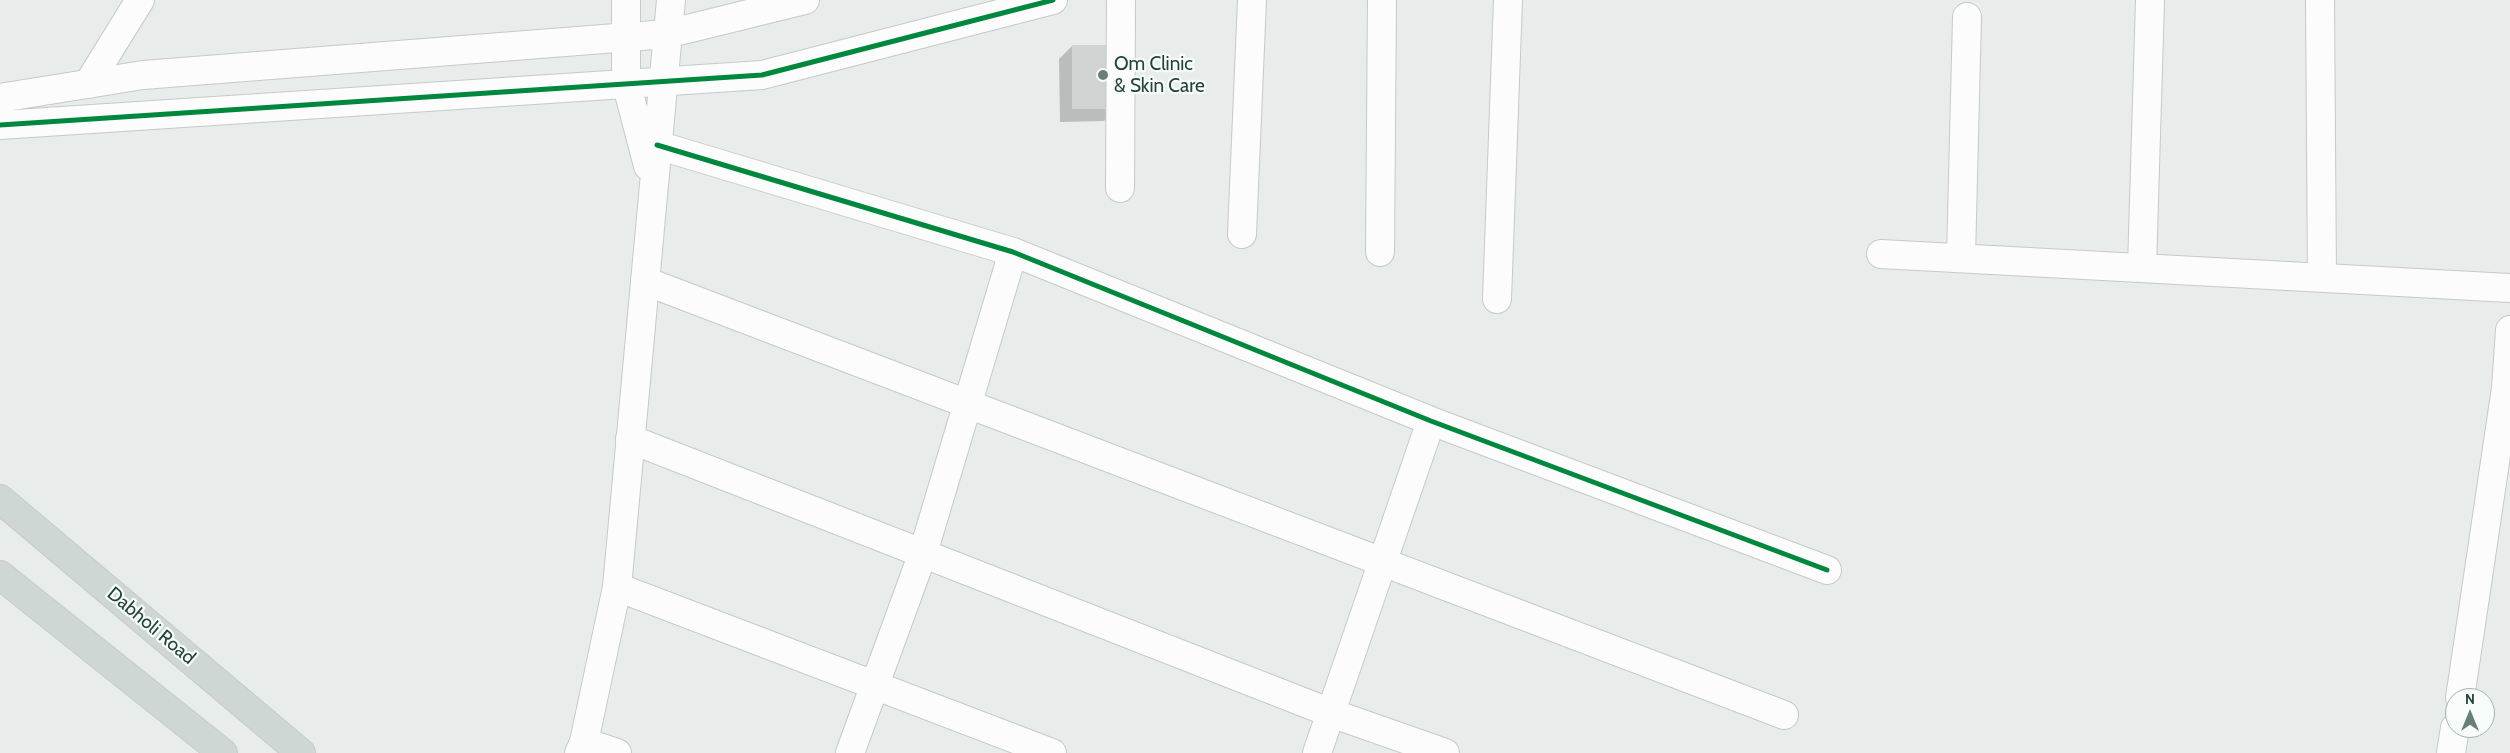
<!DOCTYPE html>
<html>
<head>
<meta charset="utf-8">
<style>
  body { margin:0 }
  #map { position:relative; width:2510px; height:753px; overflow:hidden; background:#e8edeb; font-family:Cabin,sans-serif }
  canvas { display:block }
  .north { position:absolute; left:2445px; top:688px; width:50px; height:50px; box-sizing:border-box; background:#f7fbf9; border:1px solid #a3b1ad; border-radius:50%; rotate:0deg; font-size:14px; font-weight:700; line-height:20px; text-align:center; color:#24423a }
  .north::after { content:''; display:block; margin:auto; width:18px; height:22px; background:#697e78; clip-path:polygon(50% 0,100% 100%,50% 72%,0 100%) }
</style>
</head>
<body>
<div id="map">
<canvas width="2510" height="753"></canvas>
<div class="north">N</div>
</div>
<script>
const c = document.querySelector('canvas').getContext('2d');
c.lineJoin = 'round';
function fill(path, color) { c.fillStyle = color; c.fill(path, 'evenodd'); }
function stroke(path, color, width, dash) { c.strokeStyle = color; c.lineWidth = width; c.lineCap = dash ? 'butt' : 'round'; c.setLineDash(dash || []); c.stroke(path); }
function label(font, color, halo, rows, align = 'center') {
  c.font = font + ' Cabin,sans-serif'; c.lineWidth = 4.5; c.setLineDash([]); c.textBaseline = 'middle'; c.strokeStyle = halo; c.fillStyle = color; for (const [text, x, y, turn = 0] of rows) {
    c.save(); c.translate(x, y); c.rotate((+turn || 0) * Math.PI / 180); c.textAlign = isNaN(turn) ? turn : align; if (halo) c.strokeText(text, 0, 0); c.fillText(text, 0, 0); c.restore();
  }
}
fill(new Path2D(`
  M1072,46L1117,108L1104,121L1060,122L1059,59Z`), '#0003');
fill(new Path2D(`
  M1072,45H1118V109H1072Z`), '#cfd4d2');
const minor = new Path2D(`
  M2320,0L2322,277
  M88,84L140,0
  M657,145L1013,252L1431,421L1827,570
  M1120,188L1121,0
  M1242,234L1252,0
  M1380,252L1382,0
  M1881,254L2510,288
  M1961,258L1967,17
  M2142,268L2150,0
  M645,281L1784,715
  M1497,299L1508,0
  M630,439L1331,713L1445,753
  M617,587L1052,753
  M2460,698L2506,388L2510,330
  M584,742L617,753
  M850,753L923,553L1013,252
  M1317,753L1431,421
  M2451,753L2455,728`);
const tertiary = new Path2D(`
  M626,0V82L648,166
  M0,98L143,75L667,34L805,0
  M0,125L762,75L1053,0
  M579,753L584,742L617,587L671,0`);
const primary = new Path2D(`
  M0,499L301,753
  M0,575L223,753`);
stroke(minor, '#c5cac8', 30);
stroke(tertiary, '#c5cac8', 30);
stroke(primary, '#c3ccc9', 30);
stroke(minor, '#fcfcfc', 28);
stroke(tertiary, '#fcfcfc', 28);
stroke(primary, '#cfd7d5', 28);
stroke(new Path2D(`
  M0,125L762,75L1053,0
  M657,145L1013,252L1431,421L1827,570`), '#00873e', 5);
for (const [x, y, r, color] of [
  [1103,75,6,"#697e78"]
]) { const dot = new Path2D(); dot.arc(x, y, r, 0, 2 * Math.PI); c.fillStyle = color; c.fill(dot); stroke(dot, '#f7fbf9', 2); }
label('19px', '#24423a', '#f7fbf9', [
  ["Om Clinic",1114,64],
  ["& Skin Care",1114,86]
], 'left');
label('19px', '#24423a', '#f7fbf9', [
  ["Dabholi Road",151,626,40]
]);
</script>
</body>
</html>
